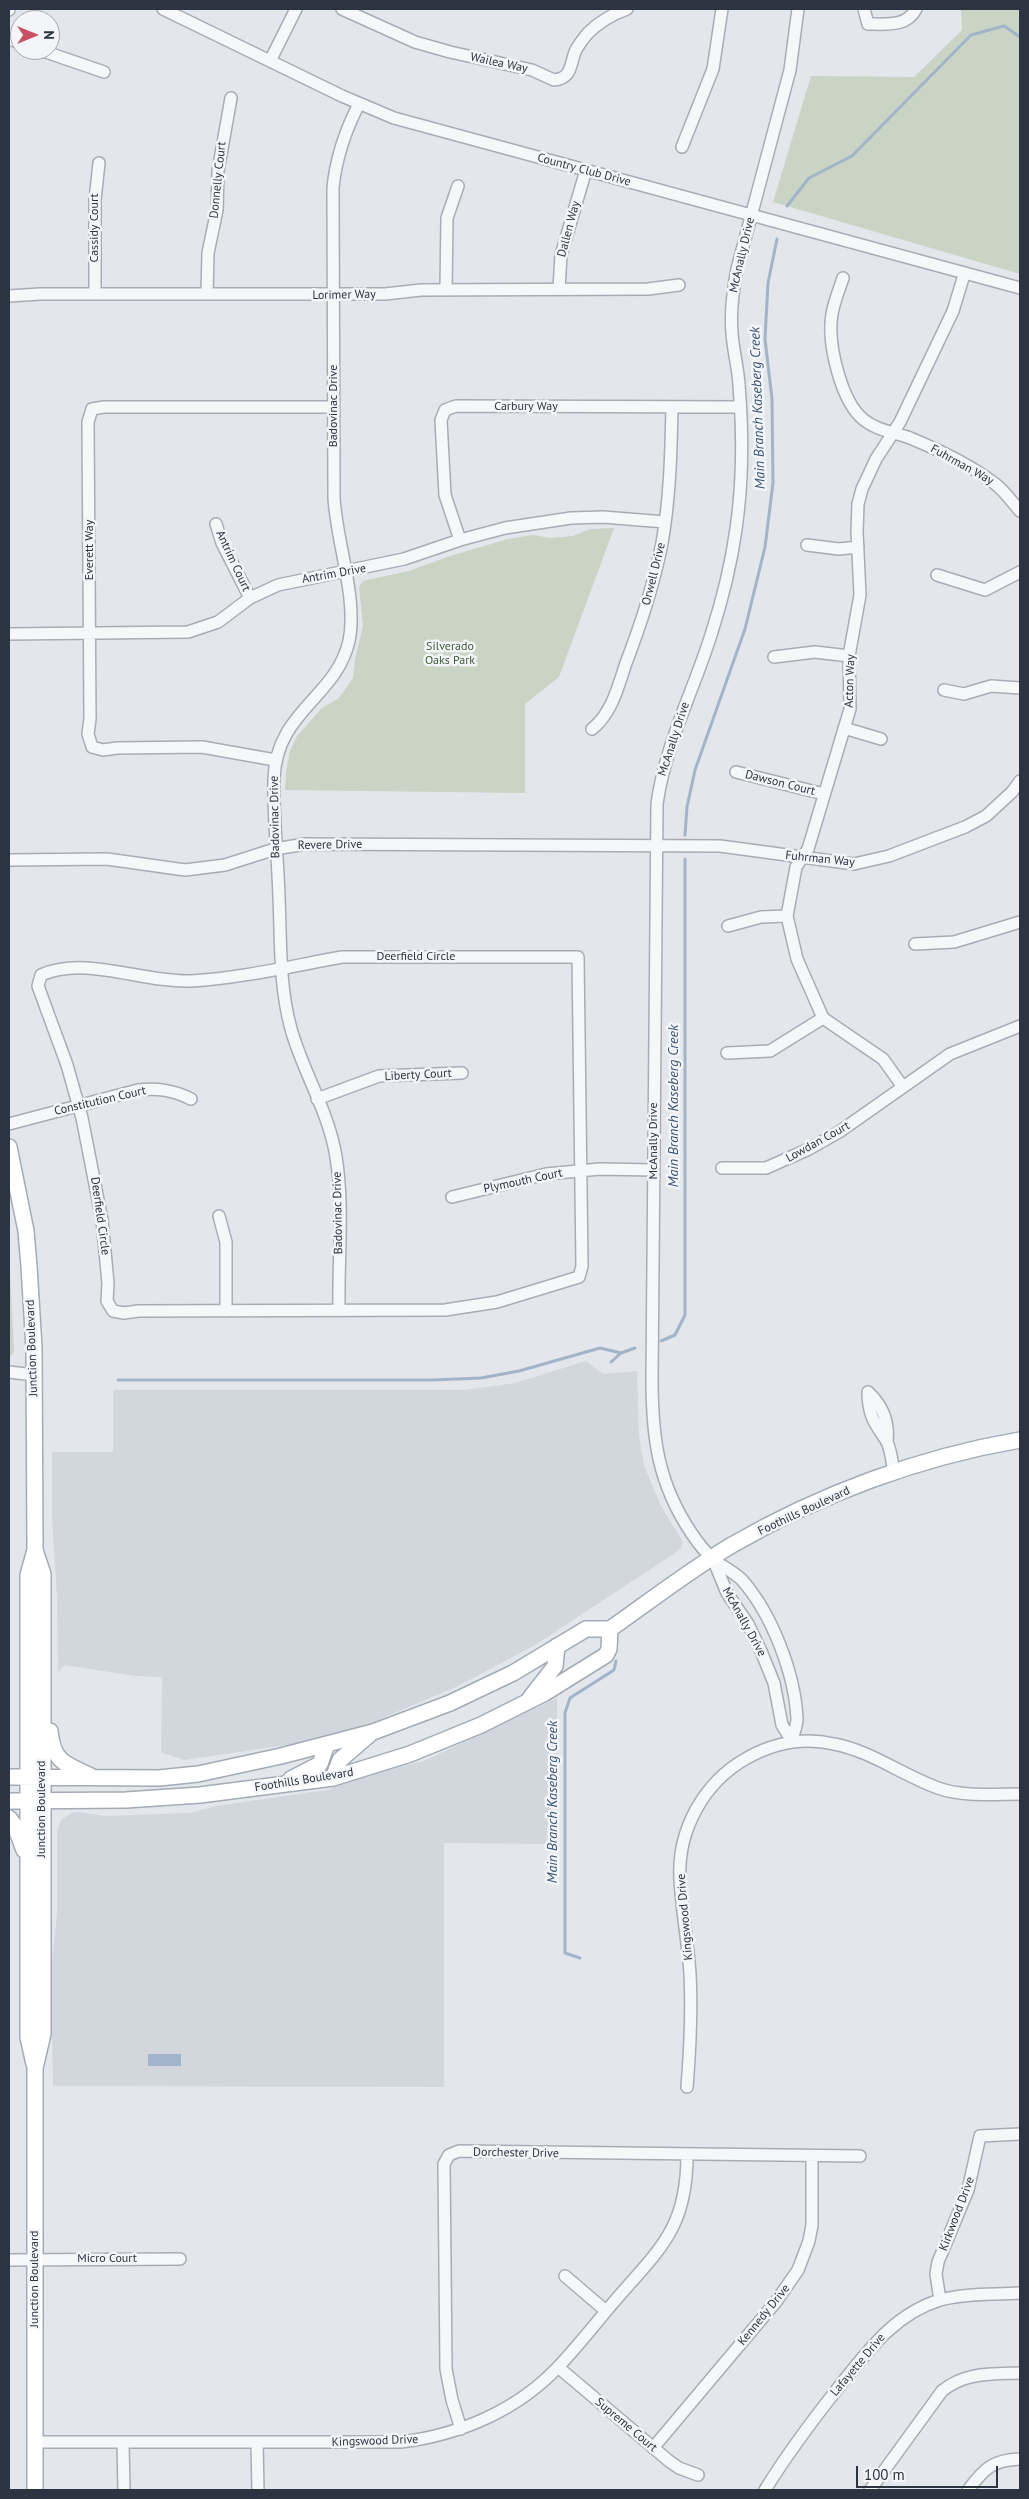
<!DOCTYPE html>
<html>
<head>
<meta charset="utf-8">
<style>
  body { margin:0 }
  #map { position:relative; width:1029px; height:2499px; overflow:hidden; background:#e3e6eb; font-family:"PT Sans",sans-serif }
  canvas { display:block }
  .frame { position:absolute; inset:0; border:10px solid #2c3442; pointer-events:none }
  .north { position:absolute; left:10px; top:10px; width:50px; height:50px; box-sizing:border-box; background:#f3f5f8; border:1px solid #a3a8af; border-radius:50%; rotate:90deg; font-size:14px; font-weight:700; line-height:20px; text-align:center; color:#2c3442 }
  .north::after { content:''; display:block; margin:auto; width:18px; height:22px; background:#c85063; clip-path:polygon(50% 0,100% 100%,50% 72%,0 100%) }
  .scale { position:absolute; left:856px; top:2466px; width:142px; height:22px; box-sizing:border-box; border:2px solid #2c3442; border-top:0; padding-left:6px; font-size:15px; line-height:18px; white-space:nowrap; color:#2c3442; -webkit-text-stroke:4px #f3f5f8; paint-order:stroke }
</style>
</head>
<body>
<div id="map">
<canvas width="1029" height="2499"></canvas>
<div class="frame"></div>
<div class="north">N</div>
<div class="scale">100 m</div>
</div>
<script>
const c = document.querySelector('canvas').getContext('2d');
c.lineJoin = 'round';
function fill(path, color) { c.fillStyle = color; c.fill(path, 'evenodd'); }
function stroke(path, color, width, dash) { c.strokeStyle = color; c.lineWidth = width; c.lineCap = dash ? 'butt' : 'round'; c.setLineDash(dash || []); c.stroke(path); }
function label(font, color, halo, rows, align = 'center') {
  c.font = font + ' "PT Sans",sans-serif'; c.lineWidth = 5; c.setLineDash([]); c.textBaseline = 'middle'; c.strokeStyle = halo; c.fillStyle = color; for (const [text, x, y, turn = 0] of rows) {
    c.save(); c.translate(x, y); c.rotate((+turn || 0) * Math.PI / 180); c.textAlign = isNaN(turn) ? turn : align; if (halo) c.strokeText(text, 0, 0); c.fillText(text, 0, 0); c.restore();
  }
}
fill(new Path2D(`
  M586,1361L603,1374L637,1371L639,1436L644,1466L661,1506L683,1542L681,1548L672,1555L535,1645L458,1686L355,1730L314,1741L184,1760L161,1752L162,1677L135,1676L65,1665L58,1672L57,1595L52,1520V1452H113V1390H465L515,1383Z
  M557,1698V1844L444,1843V2087L53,2086L51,1974L57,1914V1832L61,1820L71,1813L78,1812L105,1816L190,1813L216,1806L328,1790L350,1779L424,1761Z`), '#d2d6dd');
fill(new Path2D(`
  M961,9H1020V274L773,202L811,76L914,77L962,30Z
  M614,528L559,677L525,704V793L285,790L286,772L290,751L297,736L322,708L339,698L353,678L355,659L363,626L359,587L363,581L409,571L450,556L508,539L533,535L550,538L573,536L590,529Z
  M9,1251L14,1352L9,1358Z`), '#c9d4c5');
fill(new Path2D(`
  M148,2054H181V2066H148Z`), '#a1b4c9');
stroke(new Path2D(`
  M787,206L809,178L852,156L971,35L1004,26L1020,37
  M685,835L687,807L695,770L745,629L765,547L773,483L772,399L765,339L768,283L777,239
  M661,1341L675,1335L685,1315V859
  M611,1362L621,1353L635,1348
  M118,1380H432L481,1378L519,1371L600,1348L621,1353
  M580,1958L565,1953V1713L570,1698L614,1670L616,1661`), '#a1b4c9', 3);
const minor = new Path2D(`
  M163,9L342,96L394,118L1020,288
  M342,9L415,42L450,52L532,70L554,80C572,78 570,65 575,52C578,45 583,39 588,33C599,22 613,14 627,9
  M864,9L868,24C886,24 907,27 916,9
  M9,10V9
  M9,39L20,43
  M40,50L104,72
  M270,61L296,9
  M682,147L713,69L722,9
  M843,278C839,290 834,302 832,314C827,343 841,402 864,420C878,431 894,432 910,438C939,450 969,464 994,483C1004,490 1012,502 1020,511
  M446,289L447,218L458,186
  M559,289L561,255L586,170
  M207,293L208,253L217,210L218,171L231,98
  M95,294V200L99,163
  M9,296L40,294H385L421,290L648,289L679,285
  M216,524L222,543L250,598
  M460,540L445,495L441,420L445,410L456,406L740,407
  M807,545L839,549L858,547
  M937,575L985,590L1020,572
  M9,634L188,632L218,622L250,598L278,585L404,559L460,540L505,528L571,518L603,517L665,522
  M774,657L815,652L849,656
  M944,690L964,694L991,686L1020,688
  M844,728L881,739
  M592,729C612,713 618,687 626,663C641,624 654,584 662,543C670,498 671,453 672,407
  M275,760L202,747L117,748L103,750L92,747L88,734L90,719L88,422L92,409L104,407H334
  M736,772L824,794
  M9,860L107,859L185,870L225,865L275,849L305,844L720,846L854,864L889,856L965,827L986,816L1012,792L1020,781
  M728,926L761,917L787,916
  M915,944L954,942L1020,922
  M342,957H578L582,1266L579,1277L497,1302L445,1310L138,1311L124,1313L113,1311L107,1301L108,1283L102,1220L82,1118L67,1065L38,986L41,975C86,955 143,983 191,981C242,978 292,966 342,957Z
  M727,1053L770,1051L823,1018
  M903,1087L883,1059L823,1018L797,959L787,916L796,867L808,849L850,709L849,656L860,595L857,532L858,504L862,489L876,459L900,422L953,311L964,275
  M317,1099L379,1076L462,1073
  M9,1124L138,1090C158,1088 173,1090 191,1099
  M722,1168H766L809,1149L839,1132L950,1054L1020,1026
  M452,1197L546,1174L600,1169L654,1170
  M219,1216L226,1242V1311
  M339,1310C338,1261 344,1205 336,1157C329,1112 303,1072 291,1029C279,985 281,942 279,898C278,858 273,819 274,779C276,711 336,698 349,641C358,599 336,541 334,497L333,188C336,157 345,131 359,104
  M9,1372L34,1375
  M868,1392C868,1414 874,1423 886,1440C891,1448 892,1463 894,1472
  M868,1392C882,1405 889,1422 887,1441
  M713,1559L727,1593L748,1624L761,1651L774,1683L782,1725L792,1741
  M792,1741C793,1734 797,1726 797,1719C795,1674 772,1614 742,1580C734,1572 723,1567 714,1560C706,1553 698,1543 692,1534C658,1484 652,1438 652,1379L657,804C665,745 693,692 711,635C722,601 731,565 736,529C743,481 743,433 739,385C738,367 733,350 732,333C730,311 733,290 737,269L790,70L798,9
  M687,2087C690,2050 692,2012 690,1974C688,1943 682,1912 680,1880C677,1830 704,1782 747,1758C774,1743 803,1737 834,1744C871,1751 902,1775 938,1788C963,1797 994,1794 1020,1794
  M9,2260L180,2259
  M565,2276L606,2311
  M940,2300L936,2274L938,2262L968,2190L980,2136L1020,2134
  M558,2367L669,2461L679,2468L698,2475
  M461,2429L452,2400L446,2369L444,2164L449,2155L459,2151L860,2156
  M35,2442H401C460,2435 518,2410 559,2366C578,2346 595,2324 613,2303C659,2249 687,2230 687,2155
  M123,2443L124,2490
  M257,2443L258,2490
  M653,2448L775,2303L798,2270L809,2241L812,2225V2156
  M765,2490C787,2454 812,2421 838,2388C867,2352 894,2314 940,2300C966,2293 994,2295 1020,2293
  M870,2490L942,2391C965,2372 991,2374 1020,2373
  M968,2490C984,2469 992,2460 1020,2459`);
const major = new Path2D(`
  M9,1147L26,1231L29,1266L34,1348L35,1550L28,1575V2037L34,2064
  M35,1550L43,1574V2034L35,2068V2490
  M530,1698L555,1666L557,1646
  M50,1731C53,1762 65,1764 91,1776
  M9,1777L159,1778L198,1774L281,1756L373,1732L450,1703L513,1673L586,1629H610C650,1601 690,1570 732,1545C820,1494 920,1457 1020,1440
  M333,1778L340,1760L370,1734
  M291,1779L320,1764L327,1744
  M9,1801L126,1800L200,1795L333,1778L410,1754L481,1725L545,1693L606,1655L609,1649L610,1629
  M9,1818L15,1826L24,1850`);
stroke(minor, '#a8adb5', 14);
stroke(major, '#a3abb6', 18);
stroke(minor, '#f6f7f9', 11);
stroke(major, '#fff', 15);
label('12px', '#2c3442', '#f3f5f8', [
  ["Wailea Way",499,63,12],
  ["Country Club Drive",584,170,15],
  ["Donnelly Court",218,180,-84],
  ["Cassidy Court",95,228,-90],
  ["Dallen Way",569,229,-75],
  ["McAnally Drive",742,255,-77],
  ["Lorimer Way",344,295,-1],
  ["Badovinac Drive",334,406,-90],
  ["Carbury Way",526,407],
  ["Fuhrman Way",962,465,29],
  ["Everett Way",90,550,-90],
  ["Antrim Court",233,561,65],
  ["Antrim Drive",334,574,-10],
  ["Orwell Drive",654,574,-76],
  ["Acton Way",850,681,-88],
  ["McAnally Drive",674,739,-72],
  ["Dawson Court",780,783,14],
  ["Badovinac Drive",275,817,-91],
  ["Revere Drive",330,845,-1],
  ["Fuhrman Way",820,859,6],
  ["Deerfield Circle",416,957],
  ["Liberty Court",418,1075,-3],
  ["Constitution Court",100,1101,-13],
  ["McAnally Drive",654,1141,-90],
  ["Lowdan Court",818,1142,-29],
  ["Plymouth Court",523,1181,-12],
  ["Badovinac Drive",338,1213,-91],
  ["Deerfield Circle",100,1216,82],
  ["Junction Boulevard",32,1348,-92],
  ["Foothills Boulevard",804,1511,-25],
  ["McAnally Drive",744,1622,61],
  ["Foothills Boulevard",304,1780,-9],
  ["Junction Boulevard",42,1809,-90],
  ["Kingswood Drive",685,1917,-95],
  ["Dorchester Drive",516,2153,1],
  ["Kirkwood Drive",957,2214,-69],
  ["Micro Court",107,2259],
  ["Junction Boulevard",35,2279,-90],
  ["Kennedy Drive",764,2315,-51],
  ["Lafayette Drive",858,2365,-50],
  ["Supreme Court",626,2425,40],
  ["Kingswood Drive",375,2441,-2]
]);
label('12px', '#415d3a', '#f3f5f8', [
  ["Silverado",450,647],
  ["Oaks Park",450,661]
]);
label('italic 14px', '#385374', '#f3f5f8', [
  ["Main Branch Kaseberg Creek",758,408,-92],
  ["Main Branch Kaseberg Creek",674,1106,-90],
  ["Main Branch Kaseberg Creek",553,1802,-90]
]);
</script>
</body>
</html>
